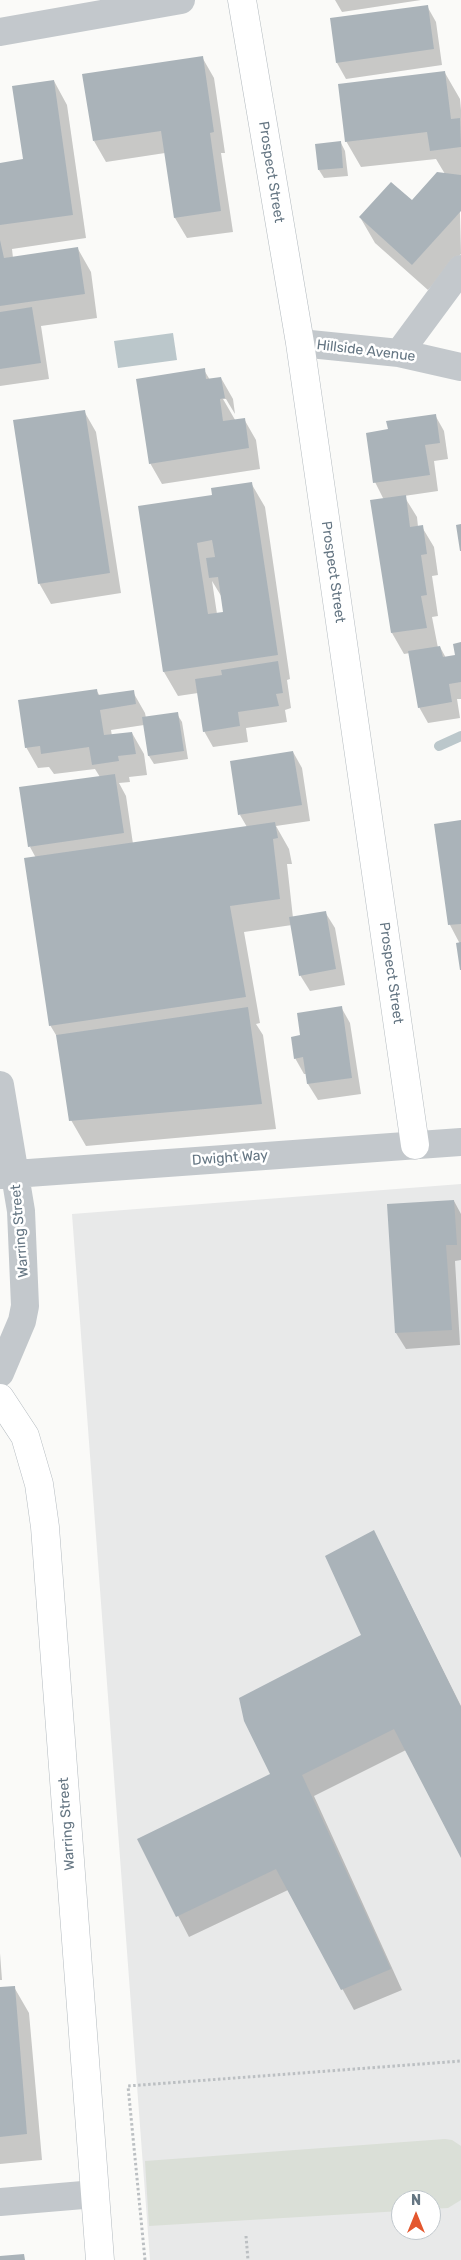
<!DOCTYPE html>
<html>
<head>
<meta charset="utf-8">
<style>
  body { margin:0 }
  #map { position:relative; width:461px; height:2260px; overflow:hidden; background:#fafaf8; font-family:Rubik,sans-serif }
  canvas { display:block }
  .north { position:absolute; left:391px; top:2190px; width:50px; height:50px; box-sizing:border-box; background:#fff; border:1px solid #c1c8cd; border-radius:50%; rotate:0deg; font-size:14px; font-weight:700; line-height:20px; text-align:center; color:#657683 }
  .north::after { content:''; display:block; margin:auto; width:18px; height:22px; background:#e4572e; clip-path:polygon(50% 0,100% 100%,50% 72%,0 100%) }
</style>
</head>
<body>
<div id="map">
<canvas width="461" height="2260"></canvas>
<div class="north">N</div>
</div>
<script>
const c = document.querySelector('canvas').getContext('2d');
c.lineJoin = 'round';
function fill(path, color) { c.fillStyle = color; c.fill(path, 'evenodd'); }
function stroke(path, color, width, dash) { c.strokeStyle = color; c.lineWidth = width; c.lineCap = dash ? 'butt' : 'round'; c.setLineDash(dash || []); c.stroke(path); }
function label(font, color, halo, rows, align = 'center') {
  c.font = font + ' Rubik,sans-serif'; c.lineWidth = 5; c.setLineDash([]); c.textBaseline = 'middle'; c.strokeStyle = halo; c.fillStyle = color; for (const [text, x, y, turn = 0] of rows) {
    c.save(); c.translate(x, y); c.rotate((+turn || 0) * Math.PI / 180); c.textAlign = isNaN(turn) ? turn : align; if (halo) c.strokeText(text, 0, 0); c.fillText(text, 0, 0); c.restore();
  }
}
fill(new Path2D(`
  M461,1184V2260H150L72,1214ZM401,2200H431V2230H401Z`), '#e8e9e9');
fill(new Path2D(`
  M445,2139L452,2140L461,2146V2200L448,2208L431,2209V2200H401V2211L149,2226L145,2161Z`), '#dadfd7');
fill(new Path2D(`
  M173,333L177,360L118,368L114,341Z`), '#bbc7cb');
fill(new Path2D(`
  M335,0H421L342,12Z
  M427,6L436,22L442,65L346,79L337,63L331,19Z
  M202,57L214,78L225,153H221L233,232L187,238L175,218L165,153L106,162L94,141Z
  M445,73L460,99L461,110V175H459L461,254L428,290L375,243L360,217L412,202L445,174L436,159L361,167L346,141Z
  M54,81L67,105L86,238L12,249L13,258L78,249L91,272L97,318L41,326L49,379L0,386V164L24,160Z
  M341,143L345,151L348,176L324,178L319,170Z
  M204,370L210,380L221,378L233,399L235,414L226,399H223L238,425L244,419L256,440L260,469L162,484L150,463Z
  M84,411L96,432L121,593L51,604L39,583Z
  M435,415L444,431L448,459L434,461L438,491L404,496L417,517L418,527H422L434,547L438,575L432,576L438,616L432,617L438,648L440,647L446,658L456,656L461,644V699H457L460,718L428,723L419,707L410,653L404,654L392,633L372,501L384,500L375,482L389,430Z
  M251,483L265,507L290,679L287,680L291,708L285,710L287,722L246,728L248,742L213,747L204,731L198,693L178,696L164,672L140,507L213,496ZM212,581L223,599L225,613L217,614Z
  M96,690L100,696L133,692L145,713L146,718L177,714L182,722L188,759L154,764L149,756L144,725L111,730L112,736L132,733L144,754L147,775L129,777L130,782L119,783L126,796L133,844L247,827L240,815L293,752L302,768L310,821L276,826L289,849L292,864H287L293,918L325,912L335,928L345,985L310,991L300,975L292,925L244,932L260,1023L256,1024L263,1035L276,1129L86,1146L71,1120L59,1040L50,1025L36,858L30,847L100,777L95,769L54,774L49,767L38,768L26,747Z
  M461,821V969L460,944L450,925L435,825Z
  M341,1007L350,1023L361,1094L318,1100L308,1084L307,1074H304L295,1058L302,1036Z
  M454,1201L461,1214V1260L455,1261L460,1345L406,1349L396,1333Z
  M374,1532L461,1706V1855L406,1750L314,1796L402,1990L354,2010L288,1890L189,1937L139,1840L271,1775L363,1636Z
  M0,1953L2,1980H0Z
  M14,1987L29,2013L42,2160L0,2164V1989Z`), '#0003');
stroke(new Path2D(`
  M439,746L461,736`), '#bbc7cb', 10);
fill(new Path2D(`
  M428,5L434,49L336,63L330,18Z
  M203,56L214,132L210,133L221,211L174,218L161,131L93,141L82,74Z
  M445,71L451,119L460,118L461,147L430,151L427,132L345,142L338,84Z
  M54,80L73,215L0,225V163L23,159L12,86Z
  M341,141L343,168L318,170L315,144Z
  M437,172L461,175V211L412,265L359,217L391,182L412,200Z
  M0,240L4,258L78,247L85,294L0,306Z
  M32,307L41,363L0,369V312Z
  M205,368L206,379L221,377L225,398L220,399L223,421L245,418L249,448L149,464L136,379Z
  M85,410L110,573L38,584L13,420Z
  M436,414L440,443L425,445L430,475L373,483L366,433L388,429L386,421Z
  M252,482L278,655L163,672L138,506L212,495L211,488ZM212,540L215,557L206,558L209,578L218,577L223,612L208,614L197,543Z
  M406,495L410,527L423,525L427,554L421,555L427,595L421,596L427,628L391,633L370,500Z
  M461,524V551H460L456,525Z
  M461,642V682L449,684L452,702L418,708L408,651L440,646L443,657L455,655L453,644Z
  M278,661L283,693L276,694L279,706L238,712L240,726L203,732L195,679L222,675L221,670Z
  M97,689L98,695L134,690L136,704L100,710L104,735L132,732L136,754L118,756L119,761L92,765L89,747L41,754L40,746L25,748L18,700Z
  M178,712L184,751L148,756L142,717Z
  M293,751L302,805L238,815L230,761Z
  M115,774L124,833L28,847L19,787Z
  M461,820V924L448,925L434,824Z
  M275,822L278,838L273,839L280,899L230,906L246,997L49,1026L24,858Z
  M326,911L336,969L299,976L289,917Z
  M461,942V970H460L456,943Z
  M342,1006L352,1078L307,1084L303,1057L294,1059L291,1037L300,1035L297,1013Z
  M248,1007L262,1104L69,1121L56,1035Z
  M454,1200L457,1245H446L452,1330L395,1333L387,1204Z
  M374,1530L461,1707V1858L394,1729L302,1775L391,1969L341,1990L276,1869L176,1917L137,1839L270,1774L244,1721L239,1698L361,1635L325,1556Z
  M15,1986L27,2134L0,2137V1987Z
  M24,2254L25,2260H0V2256Z`), '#aab3b9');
const secondary = new Path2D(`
  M242,0L300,343L415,1145
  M0,1398L25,1436L39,1484L45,1527L100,2260`);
stroke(secondary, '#b3babf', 29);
stroke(new Path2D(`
  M246,2236L248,2260
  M145,2260L128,2086L461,2061`), '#bbbfc2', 3, [2.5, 2.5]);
stroke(new Path2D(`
  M0,32L181,0
  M300,343L399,353L461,367
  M399,353L461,269
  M0,1085L21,1211L25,1306L22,1321L0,1373
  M0,1175L461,1142
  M0,2202L95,2194`), '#c3c8cc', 28);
stroke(secondary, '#fff', 28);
label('14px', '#657683', '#fff', [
  ["Prospect Street",271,172,81],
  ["Hillside Avenue",366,351,7],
  ["Prospect Street",333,572,82],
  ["Prospect Street",391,973,82],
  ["Dwight Way",230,1158,-4],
  ["Warring Street",20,1231,-95],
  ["Warring Street",67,1824,-94]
]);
</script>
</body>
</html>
